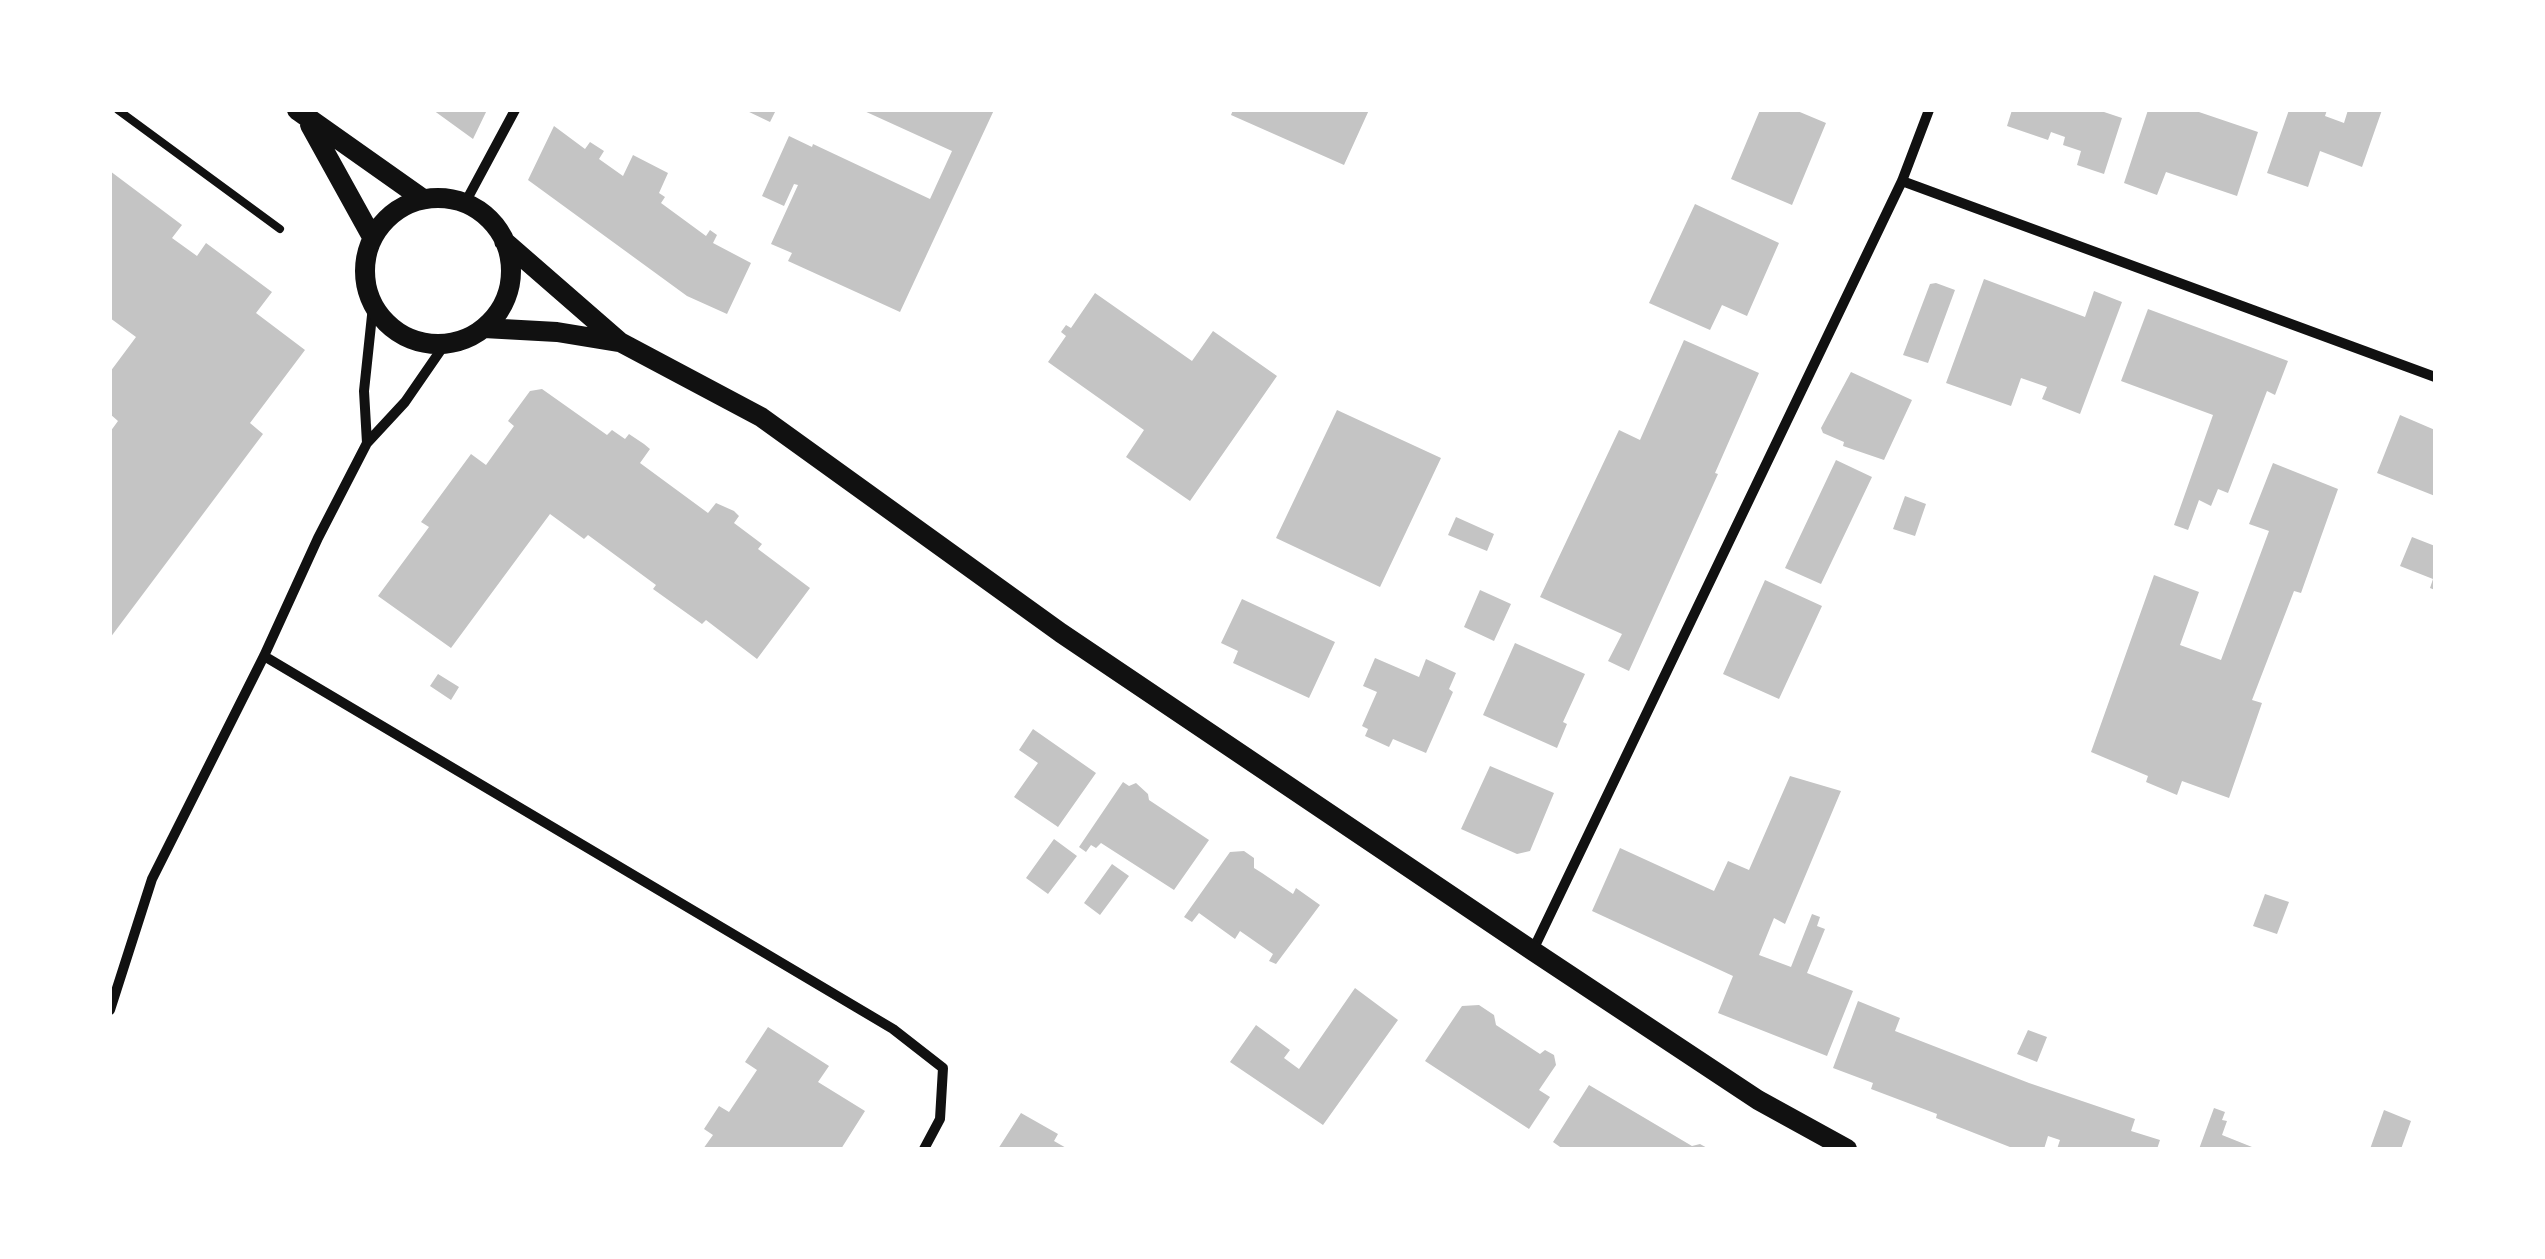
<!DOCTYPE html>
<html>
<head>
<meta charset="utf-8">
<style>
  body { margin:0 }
  #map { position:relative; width:2545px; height:1259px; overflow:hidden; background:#fff; font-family:"Space Grotesk",sans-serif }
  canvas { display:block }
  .frame { position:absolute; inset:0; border:112px solid #fff; pointer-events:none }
</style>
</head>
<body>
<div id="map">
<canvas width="2545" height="1259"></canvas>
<div class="frame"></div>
</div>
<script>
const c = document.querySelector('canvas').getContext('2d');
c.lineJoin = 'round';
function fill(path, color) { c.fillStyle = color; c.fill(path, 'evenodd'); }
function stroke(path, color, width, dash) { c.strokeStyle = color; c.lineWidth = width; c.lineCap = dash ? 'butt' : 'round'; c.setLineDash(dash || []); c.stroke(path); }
fill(new Path2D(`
  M433,110H487L473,139Z
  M745,110H776L770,122Z
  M862,110H994L900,312L788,261L792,253L771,244L798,185L794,184L784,206L762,196L789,136L812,147L813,144L930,199L952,151Z
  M1233,110H1369L1344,165L1231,115Z
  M1760,110H1795L1826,123L1792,205L1731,179Z
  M2012,110H2098L2122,118L2104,174L2077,165L2081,151L2063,145L2065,137L2051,132L2048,140L2007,126Z
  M2148,110H2193L2258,132L2237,196L2166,172L2157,195L2124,183Z
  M2289,110H2327L2325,116L2344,123L2348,110H2382L2362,167L2320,151L2308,187L2267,173Z
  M554,126L585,149L590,142L604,151L599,159L623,176L633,155L668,173L659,193L665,197L661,203L706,236L710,230L717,235L713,243L751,263L727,314L687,296L528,180Z
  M110,171L182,225L172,238L197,256L206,243L272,292L256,313L305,350L250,423L263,434L110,638V432L118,421L110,414V372L136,337L110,318Z
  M1695,204L1779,243L1747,316L1722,305L1710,330L1649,303Z
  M1984,279L2085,317L2094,291L2122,302L2080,414L2042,399L2047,387L2021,378L2011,406L1946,383Z
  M1936,283L1955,290L1928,363L1903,355L1930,284Z
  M1095,293L1192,361L1213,331L1277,376L1190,501L1126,457L1144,430L1048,362L1066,336L1061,332L1066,325L1071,328Z
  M2148,309L2288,361L2275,395L2267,391L2228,493L2218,489L2211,506L2199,500L2188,530L2174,525L2213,415L2121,381Z
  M1684,340L1759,373L1715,473L1718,474L1629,671L1608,661L1622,634L1540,597L1619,430L1640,440Z
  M1851,372L1912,400L1884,460L1843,446L1844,442L1823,433L1821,428Z
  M542,389L607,435L612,430L625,439L629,434L644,444L650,449L640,463L708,513L716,503L734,511L739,516L734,523L762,544L758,549L810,588L757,659L706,620L702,624L653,589L656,585L588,535L584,539L550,514L451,648L378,596L429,527L421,522L471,454L486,465L514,426L508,421L530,391Z
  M1337,410L1441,458L1380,587L1276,538Z
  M2400,415L2435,430V496L2377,473Z
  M1836,460L1872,477L1821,584L1785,568Z
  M2273,463L2338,489L2301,593L2294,591L2252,700L2262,703L2229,798L2182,781L2177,795L2146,782L2148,776L2091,752L2154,575L2199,592L2180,645L2221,660L2269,531L2249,524Z
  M1905,496L1926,504L1915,536L1893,529Z
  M1456,517L1494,534L1487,551L1448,535Z
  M2412,537L2435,546V590L2430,588L2433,579L2400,566Z
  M1765,580L1822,606L1779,699L1723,674Z
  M1480,590L1511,604L1494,641L1464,627Z
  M1242,599L1335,642L1309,698L1233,663L1238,651L1221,643Z
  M1515,643L1585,674L1563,722L1567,724L1557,748L1483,715Z
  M1375,658L1419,677L1426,659L1456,673L1449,689L1453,692L1426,753L1393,739L1389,747L1365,736L1368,729L1362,726L1377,692L1363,686Z
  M438,674L459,687L451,700L430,686Z
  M1033,729L1096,773L1058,827L1014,797L1038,763L1019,750Z
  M1490,766L1554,793L1530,851L1517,854L1461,829Z
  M1790,776L1841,791L1785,924L1774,918L1759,955L1791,967L1812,914L1820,917L1817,926L1825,929L1807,973L1853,991L1827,1056L1718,1013L1733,976L1592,911L1620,848L1714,891L1728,861L1749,870Z
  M1123,782L1129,786L1136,783L1148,794L1149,800L1209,840L1174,890L1101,843L1096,848L1091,845L1086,852L1079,847Z
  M1054,839L1077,856L1048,894L1026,878Z
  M1244,851L1254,858V868L1262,873L1293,894L1296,888L1320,905L1276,964L1269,961L1273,954L1240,931L1235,939L1199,913L1192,922L1184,917L1230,852Z
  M1112,864L1129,876L1100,915L1084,903Z
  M2265,894L2289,902L2277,934L2253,926Z
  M1355,988L1398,1020L1323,1125L1230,1062L1256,1025L1290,1050L1284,1058L1299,1069Z
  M1858,1001L1900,1018L1895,1031L2029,1083L2135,1119L2131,1131L2160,1140L2157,1149H2057L2060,1140L2048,1136L2044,1149H2015L1936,1118L1937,1114L1871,1089L1873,1083L1833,1068Z
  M1479,1005L1494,1015L1496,1025L1540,1054L1545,1050L1554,1055L1556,1065L1539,1090L1550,1097L1529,1129L1425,1061L1462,1006Z
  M768,1027L829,1066L818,1082L865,1111L841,1149H703L713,1135L704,1129L719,1106L729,1112L757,1070L745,1062Z
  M2028,1030L2047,1037L2037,1062L2017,1054Z
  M1589,1085L1692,1146L1700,1144L1709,1149H1563L1553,1142Z
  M2214,1108L2225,1112L2222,1120L2227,1121L2222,1135L2257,1149H2199Z
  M2384,1110L2411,1121L2401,1149H2370Z
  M1021,1113L1058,1134L1054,1141L1068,1149H998Z`), '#c4c4c4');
stroke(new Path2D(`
  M118,110L280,229`), '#111', 8);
stroke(new Path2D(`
  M1902,181L2435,377
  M465,203L515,110
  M367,443L364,391L373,306
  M264,656L893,1029L943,1068L940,1119L924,1149
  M1533,950L1902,181L1929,110
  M110,1010L152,879L264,656L318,538L367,443L405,402L445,344`), '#111', 10);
stroke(new Path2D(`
  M297,110L423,199
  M310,125L372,237
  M365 271a73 73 0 1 1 146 0a73 73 0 1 1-146 0Z
  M504,241L620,342L761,417L1061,633L1533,951L1758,1100L1847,1149
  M484,328L557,332L618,342`), '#111', 20);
</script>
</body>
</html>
